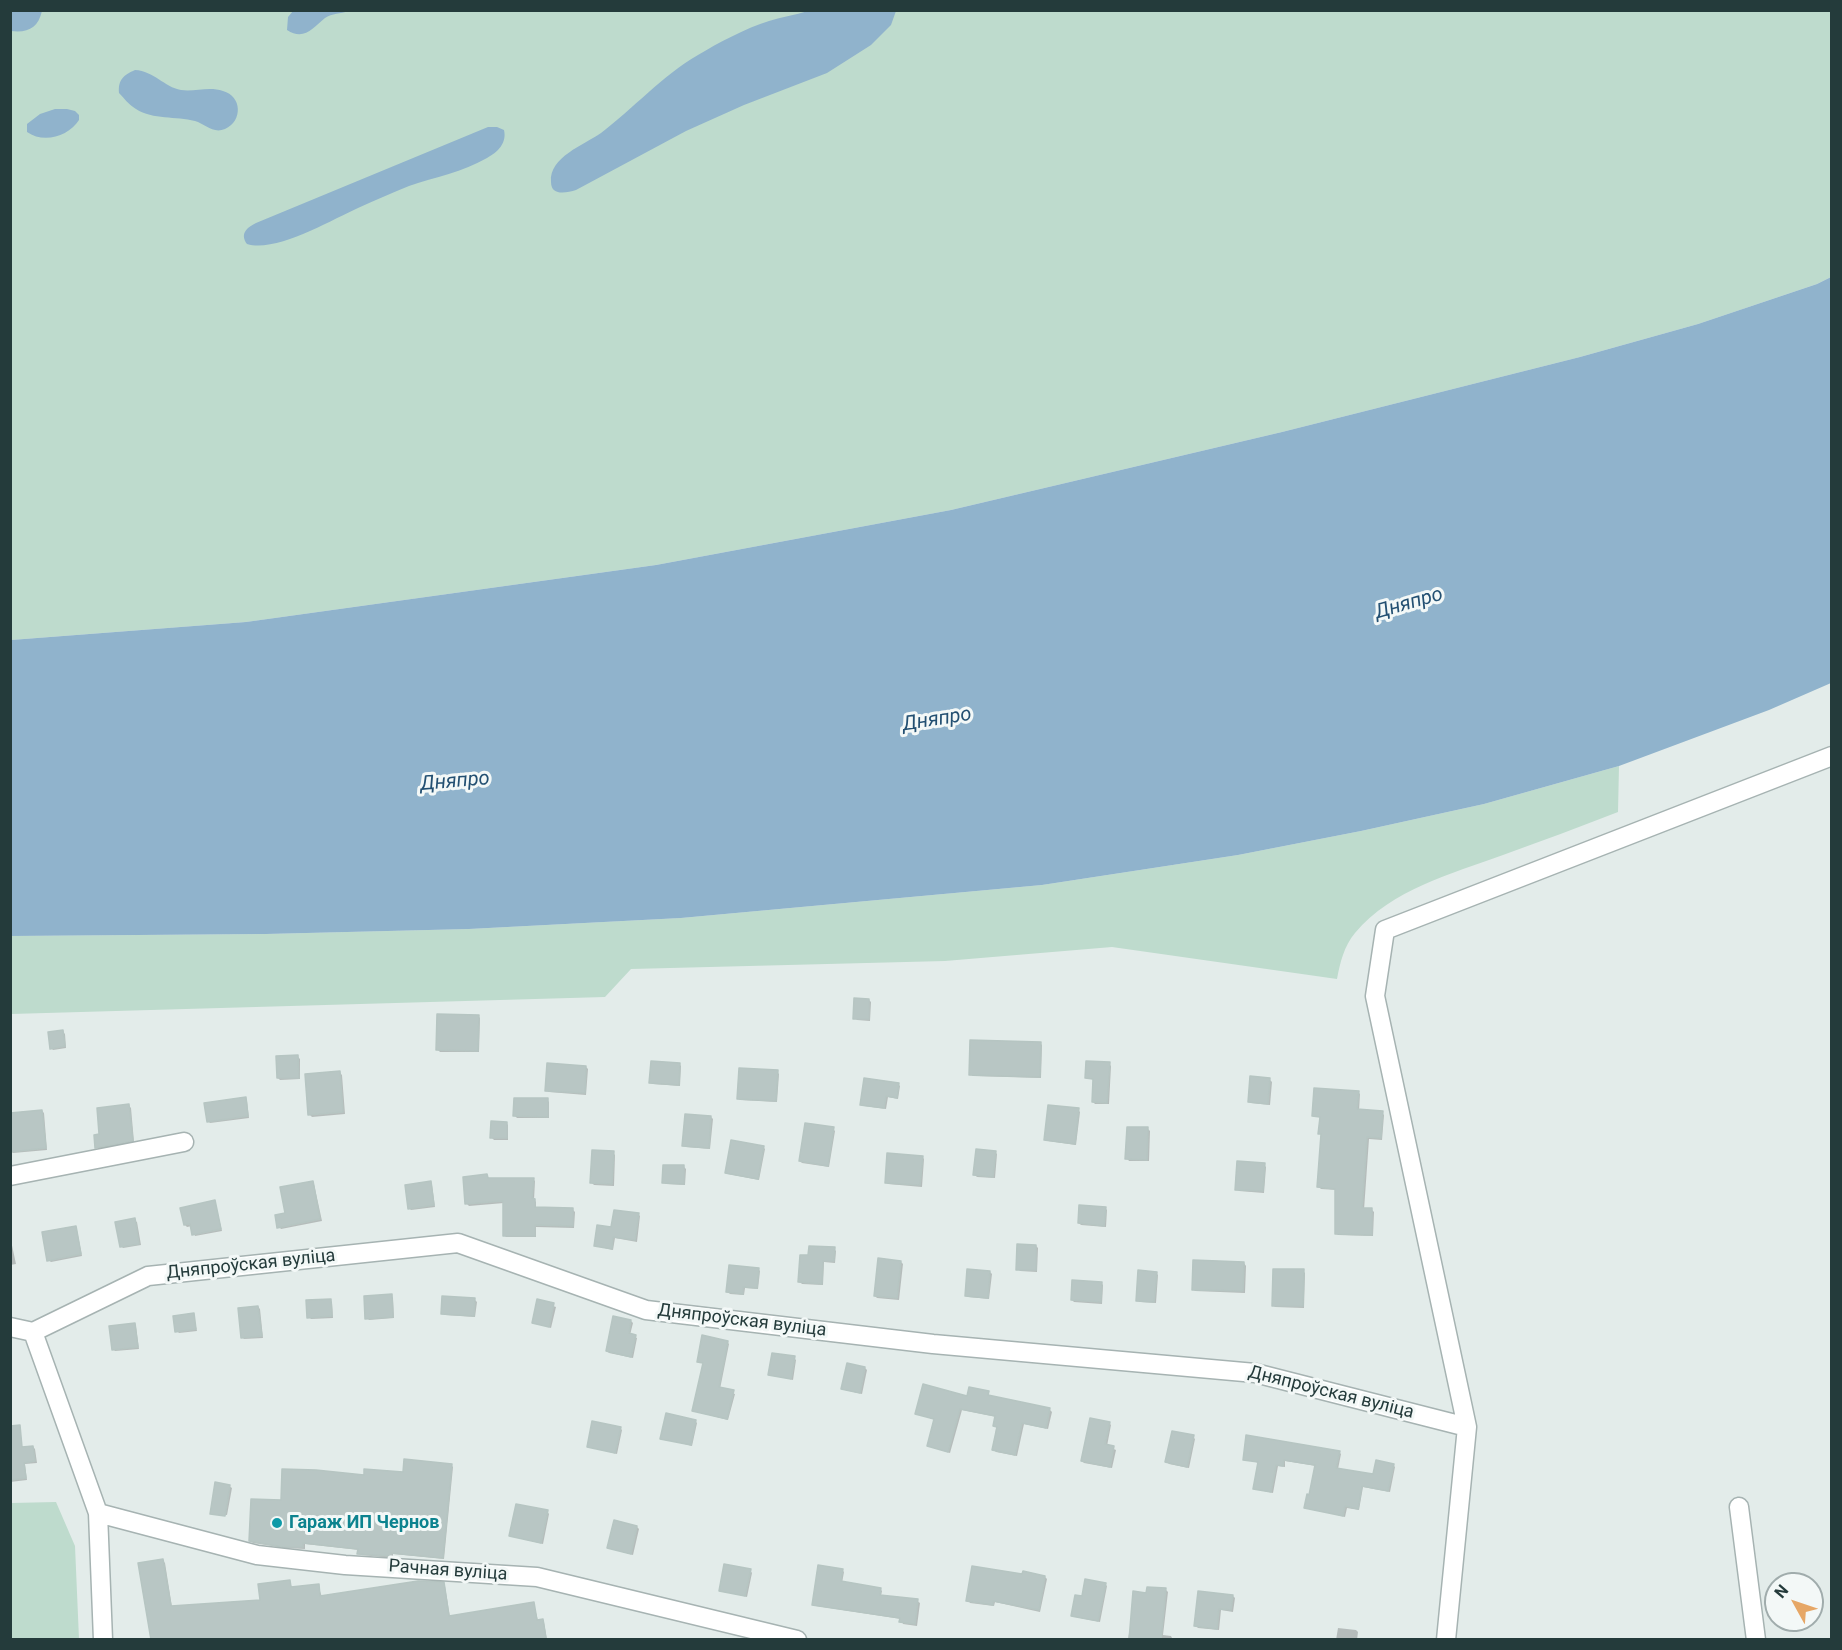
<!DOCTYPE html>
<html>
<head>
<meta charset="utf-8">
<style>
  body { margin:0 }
  #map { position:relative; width:1842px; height:1650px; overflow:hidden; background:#e3ecea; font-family:Roboto,sans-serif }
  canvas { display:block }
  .frame { position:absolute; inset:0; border:12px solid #243b3b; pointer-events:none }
  .north { position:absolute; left:1764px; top:1572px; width:60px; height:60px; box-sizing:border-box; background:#f3f8f7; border:2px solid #a0acac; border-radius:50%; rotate:310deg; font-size:16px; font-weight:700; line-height:24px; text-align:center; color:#243b3b }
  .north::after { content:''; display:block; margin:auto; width:21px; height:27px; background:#e6a766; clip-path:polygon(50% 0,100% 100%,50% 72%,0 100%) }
</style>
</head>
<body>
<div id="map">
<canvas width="1842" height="1650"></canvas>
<div class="frame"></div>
<div class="north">N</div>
</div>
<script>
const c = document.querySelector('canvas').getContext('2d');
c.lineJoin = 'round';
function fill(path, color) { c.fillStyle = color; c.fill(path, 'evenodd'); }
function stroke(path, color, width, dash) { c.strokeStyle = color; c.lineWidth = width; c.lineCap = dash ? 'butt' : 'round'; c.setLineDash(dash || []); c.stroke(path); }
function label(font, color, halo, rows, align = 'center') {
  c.font = font + ' Roboto,sans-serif'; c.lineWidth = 6; c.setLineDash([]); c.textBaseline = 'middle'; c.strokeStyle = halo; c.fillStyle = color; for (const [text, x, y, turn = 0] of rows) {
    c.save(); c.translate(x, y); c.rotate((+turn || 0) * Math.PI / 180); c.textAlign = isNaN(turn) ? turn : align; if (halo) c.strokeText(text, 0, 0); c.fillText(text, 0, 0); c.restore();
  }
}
fill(new Path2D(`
  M11,11H1831V277L1817,284L1698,324L1580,357L1282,432L951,510L656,565L246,622L11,640Z
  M1619,766L1618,812C1580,827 1541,841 1503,855C1451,874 1392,889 1355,933C1344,946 1340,963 1337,979L1112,947L945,961L631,969L605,997L11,1014L10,936L266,934L469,929L681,918L1042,885L1238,855L1361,831L1484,804Z
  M56,1502L75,1546L79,1639H11V1503Z`), '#bedbcd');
fill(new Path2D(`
  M10,11L11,10L42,11C38,28 28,33 11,31Z
  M293,11V10L348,11C341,14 332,13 325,18C313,28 304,41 287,30L288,17Z
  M808,11H896L891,25L871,45L827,73L744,105L686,131L576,190C566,193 551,196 551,182C549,157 584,145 601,133C634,108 662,76 698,55C718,43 746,28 769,21C782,17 795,15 808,11Z
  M135,70C154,71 164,87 181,90C195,92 209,86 223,91C242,96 243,121 225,129C213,134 205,124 195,121C176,116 153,120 136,109C129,105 124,98 119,93C118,79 124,75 135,70Z
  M55,109H67L75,111L79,115V120C69,136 44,144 27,132V124L40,114Z
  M488,127H497L504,130C507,143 498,152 487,158C463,172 435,177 409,186C392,193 375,200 358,208C331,220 276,253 247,244C240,234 246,228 256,223Z
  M1831,277V683L1769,710L1619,766L1484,804L1361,831L1238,855L1042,885L681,918L469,929L266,934L11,936V640L246,622L656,565L951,510L1282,432L1580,357L1698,324L1817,284Z`), '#90b3cc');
fill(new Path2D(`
  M869,1000L871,1002L870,1021L857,1020L855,1018Z
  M478,1016L480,1018L479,1052H440L438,1050Z
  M63,1032L65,1034L66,1048L53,1050L51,1048Z
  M1040,1043L1042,1045L1041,1078L973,1076L970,1074Z
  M298,1057L300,1059V1079L280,1080L278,1078Z
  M679,1064L681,1066L680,1086L653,1084L651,1082Z
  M1109,1064L1111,1066L1109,1104H1095L1093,1102L1095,1080L1087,1078Z
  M586,1067L588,1069L586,1095L549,1092L547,1090Z
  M777,1072L779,1074L777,1102L740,1100L738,1098Z
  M340,1073L342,1075L345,1114L312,1117L310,1115Z
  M1270,1080L1272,1082L1270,1105L1251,1103L1249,1101Z
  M898,1084L900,1086L898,1099L888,1097L886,1109L864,1106L862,1104Z
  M1358,1092L1360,1094L1359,1111L1382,1113L1384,1115L1382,1140L1369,1139L1364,1210H1372L1374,1212L1373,1236L1338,1235L1336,1233L1337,1190L1321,1189L1319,1187L1323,1136L1320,1133L1321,1118L1313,1115Z
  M245,1099L247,1101L249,1118L210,1123L208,1121Z
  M547,1100L549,1102V1118H517L515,1116Z
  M129,1106L131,1108L134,1142L99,1149L97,1147L101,1136Z
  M1078,1110L1080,1112L1076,1145L1048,1141L1046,1139Z
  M42,1111L44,1113L47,1150L13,1153L11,1151Z
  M711,1117L713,1119L710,1149L686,1147L684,1145Z
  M506,1123L508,1125V1140H494L492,1138Z
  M833,1129L835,1131L829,1167L802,1163L800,1161Z
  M1148,1129L1150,1131L1149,1161H1129L1127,1158Z
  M763,1147L765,1149L759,1180L728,1174L726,1172Z
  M995,1152L997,1154L995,1178L977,1177L975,1175Z
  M613,1153L615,1155L614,1186L594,1185L592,1183Z
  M922,1157L924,1159L922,1187L888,1184L886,1182Z
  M1264,1165L1266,1167L1264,1193L1239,1191L1237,1189Z
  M684,1167L686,1169L685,1185L666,1184L664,1182Z
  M487,1176L489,1178L533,1179L535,1181L534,1200L536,1202V1209L573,1210L575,1212L574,1228L536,1227V1237H506L504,1235V1203L469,1206L467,1204Z
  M312,1182L314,1184L322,1221L281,1229L279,1227Z
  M430,1183L432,1185L435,1207L411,1210L409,1208Z
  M215,1202L222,1231L195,1236L192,1226L187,1227L185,1225Z
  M1105,1208L1107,1210L1106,1227L1081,1225L1079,1223Z
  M638,1214L640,1216L637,1242L615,1238L613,1250L596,1246L613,1229Z
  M134,1220L137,1222L141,1245L123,1248L121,1246Z
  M75,1228L77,1230L82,1256L51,1262L48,1260Z
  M10,1236L16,1264L10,1265Z
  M1036,1246L1038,1248L1037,1272L1020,1271L1018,1269Z
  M834,1249L836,1251L835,1263L824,1262L823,1285L802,1284L800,1282L810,1257Z
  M901,1262L903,1264L899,1300L877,1298L875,1296Z
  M1244,1263L1246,1266L1245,1293L1195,1291L1193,1289Z
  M758,1269L760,1271L758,1289L745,1288L744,1295L730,1294L728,1292Z
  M1303,1271L1305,1273L1304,1308L1275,1307L1273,1305Z
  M990,1272L992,1274L989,1299L968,1297L966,1295Z
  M1156,1273L1158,1275L1156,1303L1140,1302L1138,1300Z
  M1101,1283L1103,1285L1102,1304L1074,1302L1072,1300Z
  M391,1296L393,1298L394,1318L369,1320L367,1318Z
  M474,1299L477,1302L475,1317L445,1315L443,1313Z
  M330,1300L332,1302L333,1318L311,1319L309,1317Z
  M539,1301L556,1307L551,1328L534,1322Z
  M258,1307L260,1309L263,1338L244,1339L242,1337Z
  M193,1314L197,1331L179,1333L177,1331Z
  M631,1321L633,1323L630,1335L637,1338L633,1358L609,1353L607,1351Z
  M134,1325L136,1327L139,1349L115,1351L113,1349Z
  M727,1342L729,1344L720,1389L735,1394L728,1420L693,1411L704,1364L699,1361Z
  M10,1358L12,1385H10Z
  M794,1358L796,1360L793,1380L770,1374Z
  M865,1368L867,1370L862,1394L845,1390L843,1388Z
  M988,1393L990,1397L1050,1410L1052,1412L1048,1429L1024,1424L1017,1456L996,1452L994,1450L997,1417L962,1410L950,1453L928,1446L935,1420L916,1413Z
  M695,1421L697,1423L692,1446L662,1438Z
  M1109,1423L1111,1425L1107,1446L1116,1450L1112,1468L1084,1463L1082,1461Z
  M620,1428L622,1430L617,1454L589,1447Z
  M1193,1437L1195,1439L1189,1468L1169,1464L1167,1462Z
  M33,1447L35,1449L37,1463L25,1464L27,1480L10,1482V1450Z
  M1339,1452L1341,1454L1338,1469L1374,1475L1393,1465L1395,1467L1390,1492L1363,1487L1359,1510L1347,1508L1345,1517L1306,1507L1310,1496L1316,1466L1285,1461V1467L1278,1466L1273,1493L1255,1489L1259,1463L1245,1459Z
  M451,1465L453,1467L444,1559L393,1554V1558L361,1555L359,1550L305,1544V1549L286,1548L253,1543L251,1541L283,1502Z
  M229,1486L232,1488L227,1515L212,1513Z
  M547,1511L549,1514L543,1544L511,1536Z
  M637,1527L639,1529L633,1555L609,1548Z
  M163,1561L165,1563L172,1607L152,1640Z
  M750,1570L752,1573L747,1597L721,1590Z
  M842,1570L844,1572L842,1583L880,1589L882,1591L881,1596L917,1601L920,1603L917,1626L903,1624L901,1619L816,1606L813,1604Z
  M1023,1576L1045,1577L1047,1579L1040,1612L995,1602L994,1606L970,1603L968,1600Z
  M290,1582L292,1588L318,1585L322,1597L443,1584L445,1586L450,1617L534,1604L538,1621L542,1620L544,1622L547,1640H282Z
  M1105,1584L1107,1586L1100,1622L1075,1617L1072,1615L1083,1598Z
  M1166,1590L1168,1592L1163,1635L1171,1636L1173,1640H1128L1129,1633H1131L1148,1594Z
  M1233,1596L1235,1598L1233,1612L1221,1610L1219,1630L1198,1628L1196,1626Z
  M1338,1628L1356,1630L1358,1632L1357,1640H1336Z`), '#0003');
const building = new Path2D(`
  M854,998L869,999V1019H853Z
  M437,1014L479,1015L478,1051L436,1050Z
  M63,1030L65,1046L50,1049L48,1032Z
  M970,1040L1041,1042L1040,1077L969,1075Z
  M298,1055L299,1078H277L276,1056Z
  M651,1061L680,1063L679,1085L649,1083Z
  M1086,1061L1110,1062L1107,1103L1092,1102L1093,1079L1085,1078Z
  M547,1063L586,1066L585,1093L545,1091Z
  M739,1068L778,1070L776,1101L737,1099Z
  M340,1071L343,1112L308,1115L305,1074Z
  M1250,1076L1270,1078L1268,1104L1248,1102Z
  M864,1078L899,1083L897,1098L886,1096L884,1108L860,1105Z
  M1314,1088L1359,1091L1357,1109L1383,1111L1381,1138L1367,1137L1362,1208H1372V1235L1335,1234V1189L1317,1187L1321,1134H1318L1320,1117L1312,1116Z
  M246,1097L248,1116L207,1122L204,1103Z
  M514,1098H548V1117L513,1116Z
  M129,1104L133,1141L95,1148L94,1135L99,1134L97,1108Z
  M1048,1105L1079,1108L1075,1144L1044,1140Z
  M42,1110L46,1148L10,1152V1113Z
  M685,1114L711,1116L709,1148L682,1146Z
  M491,1121L507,1122V1138H490Z
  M805,1123L834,1127L828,1166L799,1161Z
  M1127,1127H1148L1147,1160L1125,1159Z
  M731,1140L764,1146L758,1179L725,1173Z
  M976,1149L996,1151L993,1177L973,1175Z
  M592,1150L614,1151L612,1184L590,1183Z
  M887,1153L923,1156L920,1185L885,1183Z
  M1237,1161L1265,1163L1263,1191L1235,1190Z
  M663,1165H684V1184L662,1183Z
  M487,1174L488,1178H534L532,1198L535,1199V1207L573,1208V1226L535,1225V1236H503V1201L465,1204L463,1177Z
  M313,1181L320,1219L277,1228L275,1215L285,1213L280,1187Z
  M431,1181L434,1205L408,1209L405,1185Z
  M215,1200L221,1229L192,1235L190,1224L184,1225L180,1208Z
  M1079,1205L1106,1207L1104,1226L1078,1223Z
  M614,1210L639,1213L635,1240L613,1237L612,1249L594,1246L597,1225L611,1227Z
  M135,1218L139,1244L120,1247L115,1222Z
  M76,1226L81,1254L47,1261L42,1232Z
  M1017,1244L1036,1245V1270H1016Z
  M809,1246L835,1247L834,1261H823L822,1284L798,1282L800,1255H808Z
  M878,1258L901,1261L897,1298L874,1296Z
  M1193,1260L1244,1262L1243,1291L1192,1290Z
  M729,1265L759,1268L757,1288L743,1287V1294L726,1292Z
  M967,1269L990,1271L988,1298L965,1296Z
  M1273,1269H1304L1303,1306H1272Z
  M1138,1270L1157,1272L1154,1302L1136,1301Z
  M1072,1280L1102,1282L1101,1302L1071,1300Z
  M392,1294L393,1317L365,1319L364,1296Z
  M442,1296L475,1298L474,1316L441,1314Z
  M331,1299L332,1316L307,1318L306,1300Z
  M537,1299L554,1303L549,1327L532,1323Z
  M258,1306L262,1336L241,1338L238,1308Z
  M194,1313L196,1329L175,1332L173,1316Z
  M613,1316L631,1320L629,1333L636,1335L631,1357L606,1351Z
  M135,1323L138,1347L112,1350L109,1326Z
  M702,1335L728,1341L719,1387L734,1390L727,1419L692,1411L703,1363L697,1362Z
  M772,1353L795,1356L791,1379L768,1375Z
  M847,1363L865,1367L860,1393L841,1389Z
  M923,1384L967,1396L969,1387L989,1391L988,1395L1050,1408L1046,1428L1022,1423L1015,1455L992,1450L997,1427L993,1426L995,1416L960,1409L948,1452L927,1446L934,1419L915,1414Z
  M666,1413L696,1420L691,1445L660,1439Z
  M1090,1418L1110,1422L1105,1444L1114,1446L1110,1467L1081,1461Z
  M592,1421L621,1427L615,1453L587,1447Z
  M20,1425L22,1447L33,1446L35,1461L24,1463L26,1478L10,1480V1426Z
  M1172,1431L1194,1435L1187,1467L1165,1462Z
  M1246,1435L1340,1451L1336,1468L1373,1474L1376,1460L1394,1464L1388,1491L1362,1486L1358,1509L1345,1506L1343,1516L1304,1508L1307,1494L1309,1495L1315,1465L1284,1460L1283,1466L1276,1465L1271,1492L1253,1489L1258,1462L1243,1460Z
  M404,1459L452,1464L443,1558L391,1553V1556L357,1554L358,1549L303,1543V1547H283L249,1541L251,1499L281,1500L282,1469L316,1470L364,1475V1469L403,1472Z
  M215,1482L230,1485L225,1516L210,1514Z
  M516,1504L548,1510L541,1543L509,1536Z
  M614,1520L637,1526L631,1554L607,1548Z
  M163,1559L171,1606L260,1600L258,1584L290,1580L291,1587L319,1584L320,1596L418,1581L444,1582L449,1616L534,1602L537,1620L543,1619L546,1638L536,1640H151L138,1563Z
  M724,1564L751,1569L745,1596L719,1591Z
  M818,1565L843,1569L841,1581L881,1588L880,1595L918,1599L915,1624L899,1622L900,1618L812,1605Z
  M972,1566L1022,1574L1023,1571L1045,1576L1039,1610L993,1601V1605L966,1601Z
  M1085,1579L1106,1583L1098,1621L1071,1616L1075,1595L1082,1596Z
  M1147,1587L1166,1588L1161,1640H1129L1133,1591L1146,1593Z
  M1198,1591L1233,1595L1231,1610L1219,1609L1217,1629L1194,1626Z`);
fill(building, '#b8c6c4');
stroke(building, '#b6c5c2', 1.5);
const minor = new Path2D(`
  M10,1176L184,1142
  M10,1327L33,1332
  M33,1332L148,1276L458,1243L646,1310L933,1344L1255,1373L1467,1427
  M33,1332L98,1513L103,1640
  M1739,1507L1756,1640
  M98,1513L257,1555L345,1565L537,1577L797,1640
  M1446,1640L1467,1427L1375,996L1385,930L1832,756`);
stroke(minor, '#a6b3b2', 21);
stroke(minor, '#fff', 18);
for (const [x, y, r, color] of [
  [277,1523,6,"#0f9aa8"]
]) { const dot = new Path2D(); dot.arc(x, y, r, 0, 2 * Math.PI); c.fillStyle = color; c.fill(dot); stroke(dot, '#f3f8f7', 2); }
label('18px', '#243b3b', '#f3f8f7', [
  ["Дняпроўская вуліца",251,1265,-6],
  ["Дняпроўская вуліца",742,1321,7],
  ["Дняпроўская вуліца",1331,1393,14],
  ["Рачная вуліца",448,1571,4]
]);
label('bold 18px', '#0d838f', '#f3f8f7', [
  ["Гараж ИП Чернов",289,1523]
], 'left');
label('italic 20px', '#235072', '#f3f8f7', [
  ["Дняпро",1409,604,-16],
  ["Дняпро",937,720,-9],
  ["Дняпро",455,782,-5]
]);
</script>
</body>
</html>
